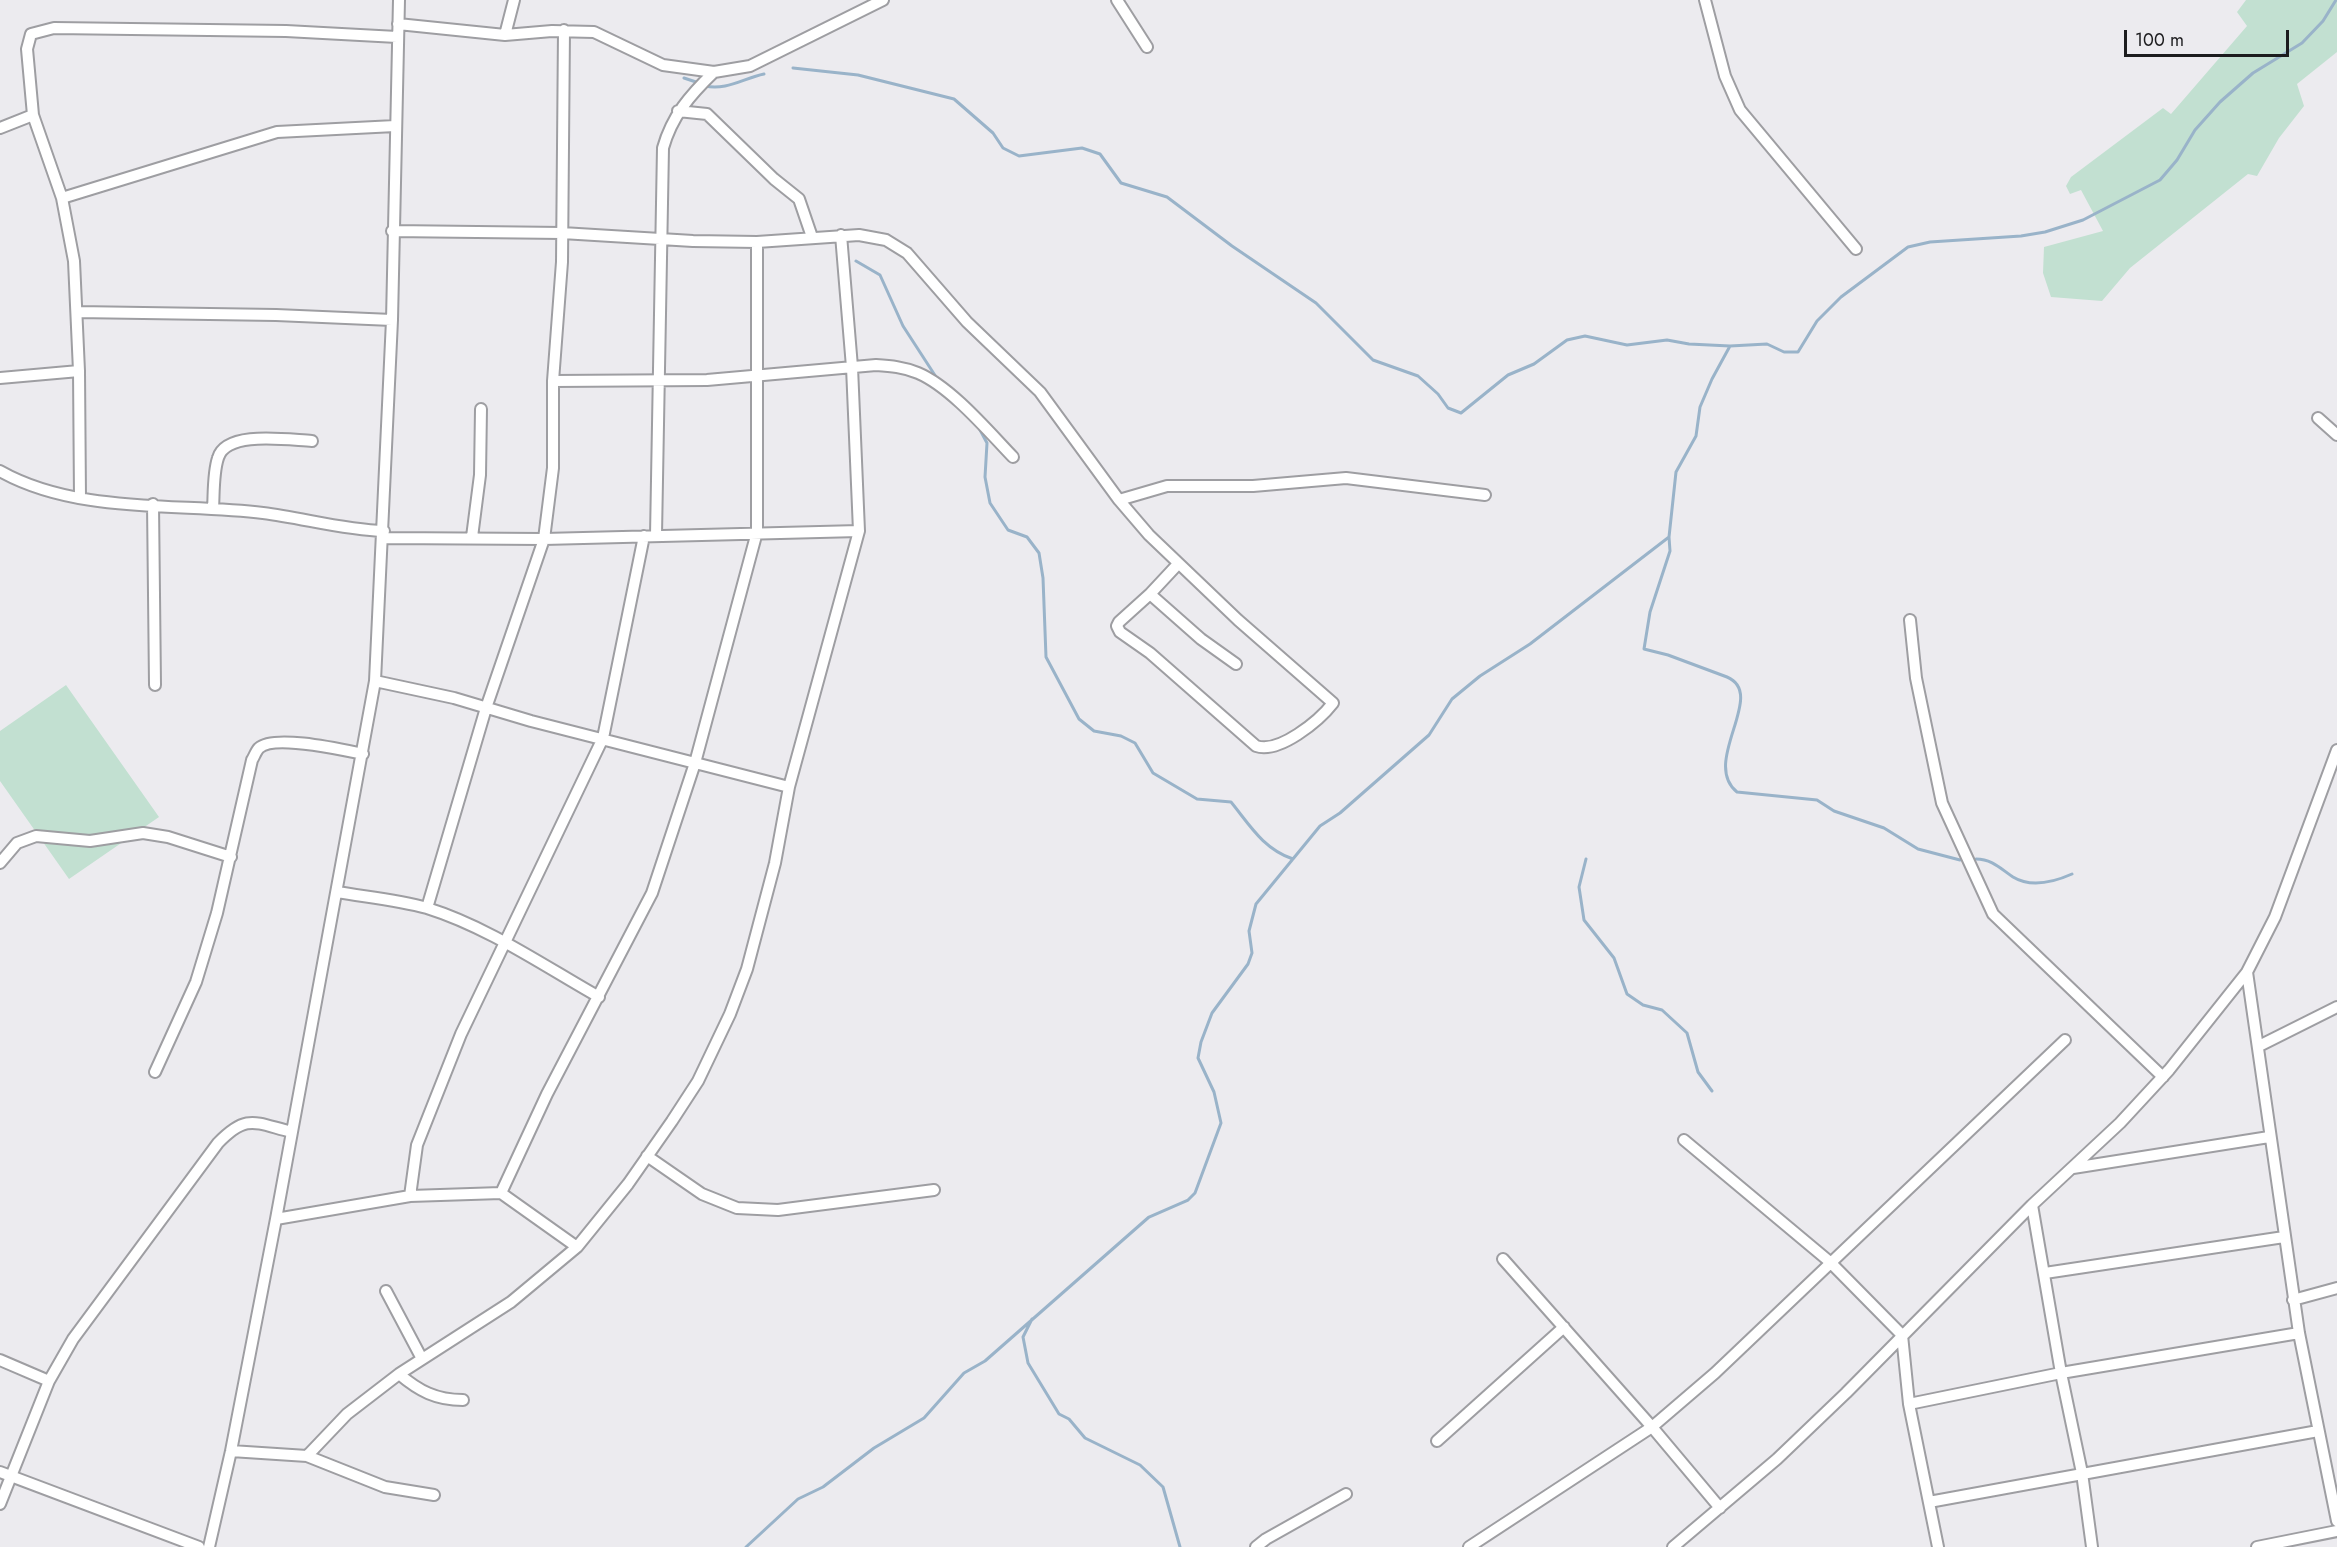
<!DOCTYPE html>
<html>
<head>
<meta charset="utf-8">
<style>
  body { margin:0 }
  #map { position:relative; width:2337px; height:1547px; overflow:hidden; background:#ecebef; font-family:Jost,sans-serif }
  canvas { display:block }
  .scale { position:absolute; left:2124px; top:30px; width:165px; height:27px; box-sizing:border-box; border:3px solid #1c1c1e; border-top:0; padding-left:8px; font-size:18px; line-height:21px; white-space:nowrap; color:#1c1c1e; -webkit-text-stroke:4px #ecebef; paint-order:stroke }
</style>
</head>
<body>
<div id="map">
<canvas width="2337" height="1547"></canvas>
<div class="scale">100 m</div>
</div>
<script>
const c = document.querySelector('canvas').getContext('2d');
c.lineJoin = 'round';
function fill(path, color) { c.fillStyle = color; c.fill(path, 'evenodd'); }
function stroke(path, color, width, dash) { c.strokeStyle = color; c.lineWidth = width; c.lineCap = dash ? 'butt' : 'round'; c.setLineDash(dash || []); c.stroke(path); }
fill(new Path2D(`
  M2246,0H2337V52L2297,84L2304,106L2279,138L2257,176L2248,174L2130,268L2102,301L2051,297L2043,273L2044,247L2103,231L2081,190L2070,194L2066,186L2071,177L2163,108L2171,114L2247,26L2237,12Z
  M66,685L159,817L69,879L0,781V731Z`), '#c2e0d1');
stroke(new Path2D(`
  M793,68L858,75L954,99L993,133L1003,148L1019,156L1082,148L1100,154L1121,183L1167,197L1232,246L1316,303L1373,360L1418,376L1438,394L1448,408L1461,413L1508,375L1534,364L1567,340L1585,336L1627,345L1667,340L1689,344L1730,346
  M684,78L699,83
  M705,86C726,91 744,78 764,74
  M856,261L880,275L903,326L938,380
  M979,428L987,443L985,477L990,503L1008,530L1027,537L1039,553L1043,578L1046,657L1079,719L1094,731L1121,736L1135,743L1153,773L1197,799L1231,802C1249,824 1263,849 1293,859
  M1586,859L1579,887L1584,920L1614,958L1627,994L1643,1005L1662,1010L1687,1033L1698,1072L1712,1091
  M1976,859C1992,859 2001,869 2013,877C2031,888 2054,882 2072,874
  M1960,860L1918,849L1884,828L1834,811L1817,800L1737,792C1700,762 1768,694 1727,677L1668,655L1644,649L1650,612L1670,551L1669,537L1676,472L1696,436L1700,407L1712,379L1730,346L1767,344L1784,352H1798L1817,321L1841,297L1908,247L1930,242L2021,236L2045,232L2083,220L2160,180L2177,160L2195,130L2220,102L2253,73L2302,43L2323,21L2336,0
  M1032,1319L1023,1337L1028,1363L1059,1414L1069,1419L1085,1438L1140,1465L1163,1487L1180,1547
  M746,1547L798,1499L823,1487L874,1448L924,1418L964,1373L985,1361L1149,1217L1188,1200L1195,1193L1221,1123L1214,1092L1198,1058L1201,1042L1212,1013L1248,964L1252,953L1249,931L1256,904L1320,826L1340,813L1429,735L1452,699L1480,676L1530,644L1669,537`), '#99b3c9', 3);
const minor = new Path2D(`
  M1117,0L1147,47
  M1705,0L1725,76L1740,110L1856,249
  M398,24L505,35L552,31L594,32L663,65L714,72L750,66L883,0
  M505,35L514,0
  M678,111L707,114L774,179L799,199L812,237
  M0,128L33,115
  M62,198L277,132L395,126
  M392,231L562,233L693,241L757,242L859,235L886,240L907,253L967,322L1040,392L1119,500L1149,535L1238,620L1333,703C1319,721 1279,754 1256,746L1150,653L1120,632L1117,626L1119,622L1150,594
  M77,312L276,315L392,320
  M0,378L79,371
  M553,381L707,380L876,365C890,366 904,367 918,373C951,387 988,431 1013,457
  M2318,418L2337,435
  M0,471C76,514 178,503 263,513C303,518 344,530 384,531
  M80,498L79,371L74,261L62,198L33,115L27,49L31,34L54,28L286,31L397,37
  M1119,500L1167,486H1253L1346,478L1485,495
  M153,504L155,685
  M213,509C214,493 213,473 218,458C226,430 288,440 312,441
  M656,535L663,148C672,116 690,95 714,72
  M472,537L480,475L481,409
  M384,538L544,539L859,531
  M1178,564L1150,594L1201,639L1236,664
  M1910,620L1916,678L1942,803L1993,914L2163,1077
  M375,681L454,698L531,721L789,787
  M0,863L17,843L36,836L90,841L143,833L168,837L231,857
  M337,892C366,897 398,900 427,908C488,927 544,966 599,997
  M427,908L486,708L544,539L553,468V381L562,262L564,30
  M2247,972L2299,1333L2337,1521
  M2259,1046L2337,1007
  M155,1072L196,982L217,913L252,760C254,757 256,751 259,748C274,734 343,750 363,754
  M1684,1140L1830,1262L1902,1335L1909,1404L1938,1547
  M647,1156L702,1194L737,1208L778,1210L934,1190
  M2073,1168L2269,1137
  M501,1193L547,1094L652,893L695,763L757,532V242
  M410,1196L417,1145L461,1034L603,738L644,536
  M2032,1205L2061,1373L2082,1473L2092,1547
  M276,1219L410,1196L501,1193L577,1247
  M1503,1259L1652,1427L1720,1508
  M2045,1273L2284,1237
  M386,1291L421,1357
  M2293,1300L2337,1288
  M0,1360L49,1381
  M399,1374C419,1391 436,1400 463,1400
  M1909,1404L2061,1373L2299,1333
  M1437,1441L1564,1327
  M231,1451L307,1456L385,1487L434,1495
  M307,1456L347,1414L399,1374L511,1302L577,1247L628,1184L672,1121L698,1081L730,1014L747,969L775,863L789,787L859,531L852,367L841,235
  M0,1472L199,1547
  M1929,1502L2318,1431
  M0,1504L49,1381L73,1339L218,1143C247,1113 255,1123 292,1132
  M209,1547L231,1451L276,1219L375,681L392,320L399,0
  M1256,1547L1266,1539L1346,1494
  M1469,1547L1652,1427L1715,1373L2065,1040
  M1673,1547L1777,1459L1846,1393L2032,1205L2120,1123L2169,1070L2247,972L2275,917L2337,750
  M2257,1547L2337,1531`);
stroke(minor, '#9e9ea2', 14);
stroke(minor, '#fff', 10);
</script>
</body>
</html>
